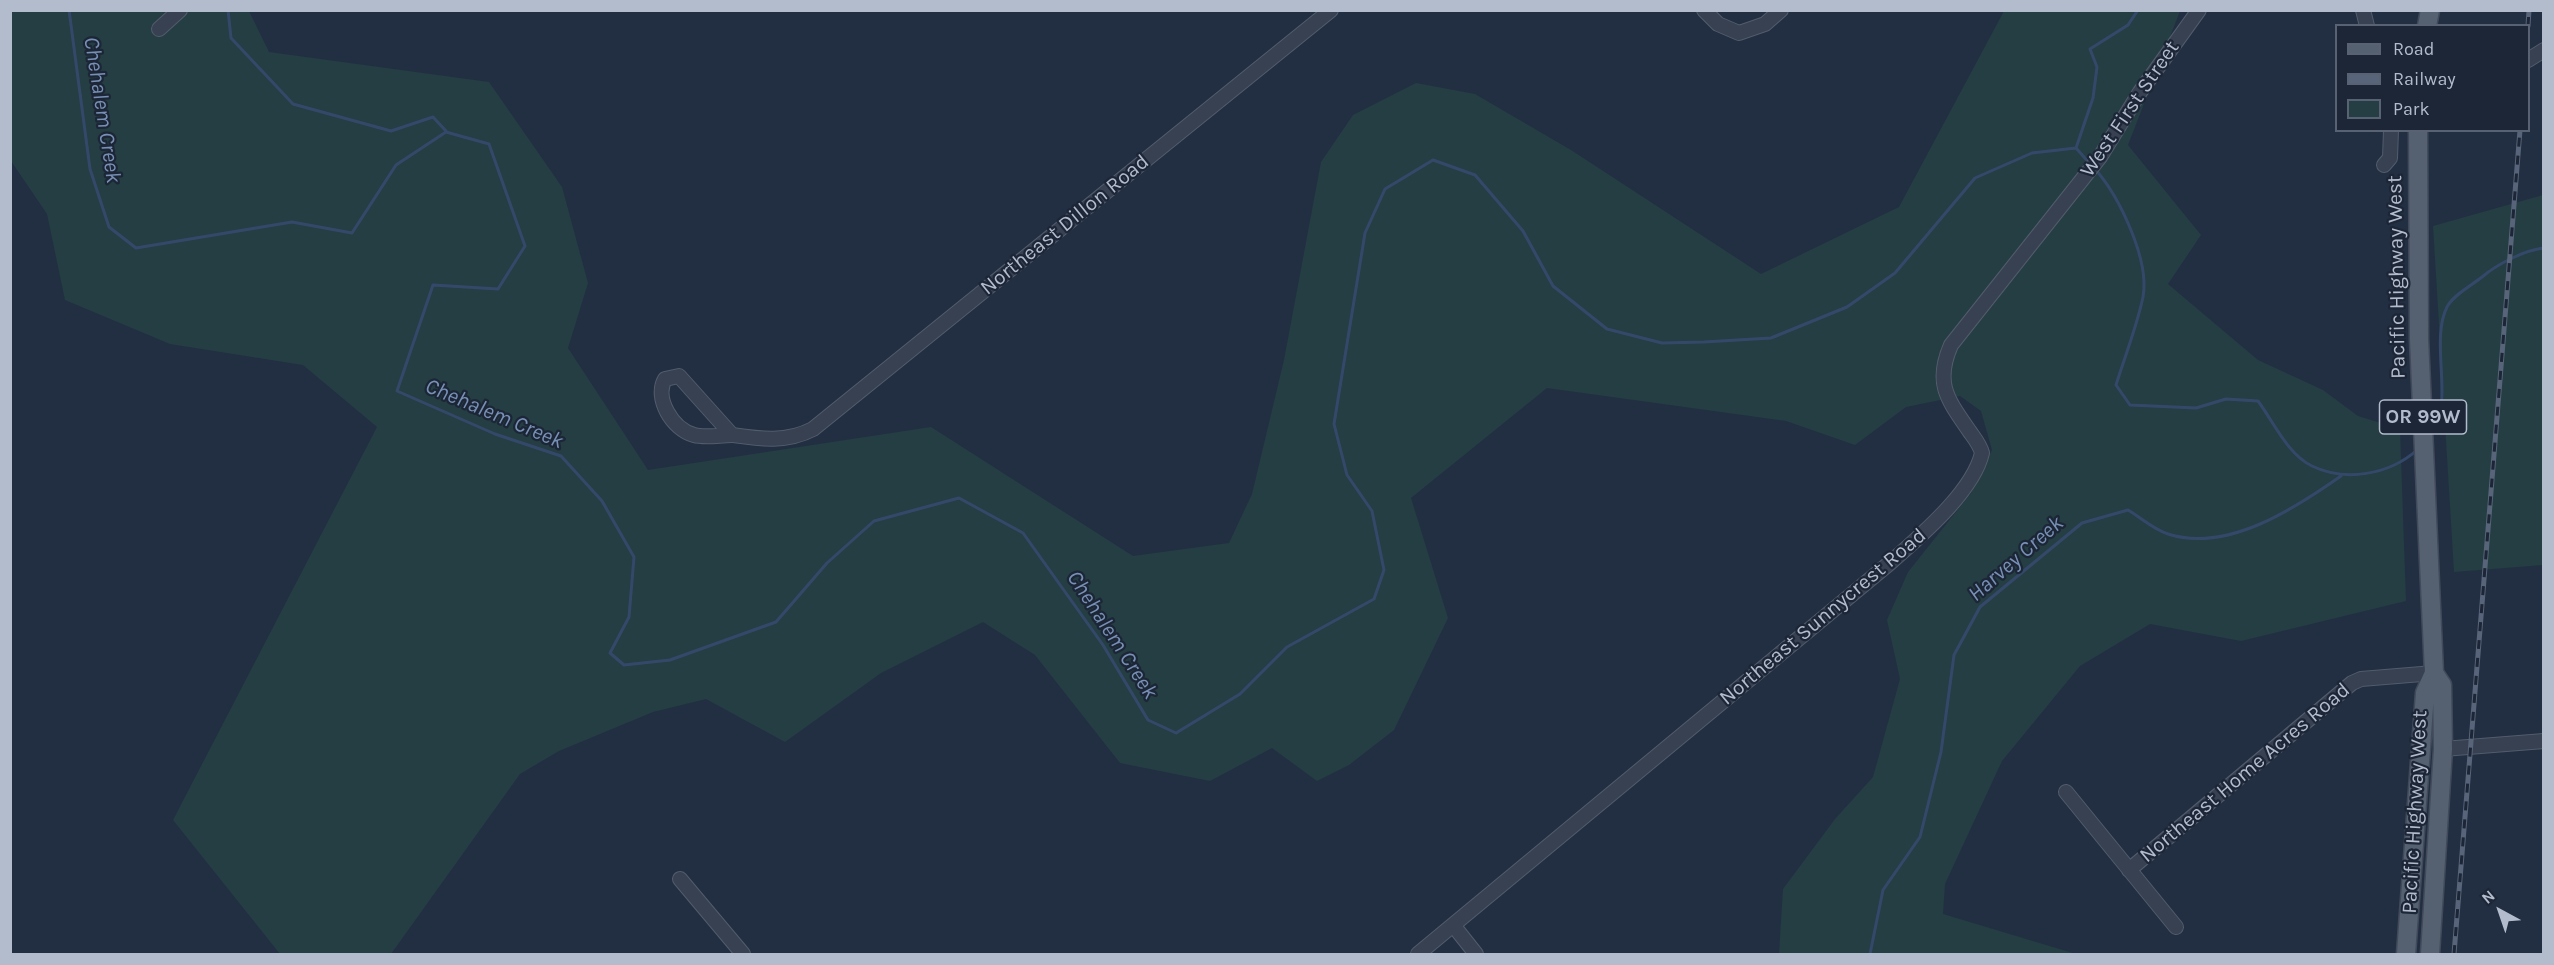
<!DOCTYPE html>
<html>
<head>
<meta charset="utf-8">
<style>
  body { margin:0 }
  #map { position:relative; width:2554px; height:965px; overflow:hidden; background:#222f42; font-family:Karla,sans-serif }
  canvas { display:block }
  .frame { position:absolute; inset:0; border:12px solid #b3bccc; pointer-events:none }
  .legend { position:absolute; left:2335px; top:24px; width:195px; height:108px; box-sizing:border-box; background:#1c2636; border:2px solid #586272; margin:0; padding:8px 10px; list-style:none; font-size:18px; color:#b3bccc }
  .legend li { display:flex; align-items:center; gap:12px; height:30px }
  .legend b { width:30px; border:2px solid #586272 }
  .north { position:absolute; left:2470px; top:881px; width:60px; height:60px; -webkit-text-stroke:4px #1c2636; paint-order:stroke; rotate:320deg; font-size:16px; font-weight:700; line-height:24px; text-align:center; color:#b3bccc }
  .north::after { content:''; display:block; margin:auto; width:21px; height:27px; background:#b3bccc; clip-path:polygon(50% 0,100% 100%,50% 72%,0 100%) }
</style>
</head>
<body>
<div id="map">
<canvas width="2554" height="965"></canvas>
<div class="frame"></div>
<ul class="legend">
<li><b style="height:8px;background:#556071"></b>Road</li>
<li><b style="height:8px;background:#586479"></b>Railway</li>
<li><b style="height:16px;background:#243e43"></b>Park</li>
</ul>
<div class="north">N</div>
</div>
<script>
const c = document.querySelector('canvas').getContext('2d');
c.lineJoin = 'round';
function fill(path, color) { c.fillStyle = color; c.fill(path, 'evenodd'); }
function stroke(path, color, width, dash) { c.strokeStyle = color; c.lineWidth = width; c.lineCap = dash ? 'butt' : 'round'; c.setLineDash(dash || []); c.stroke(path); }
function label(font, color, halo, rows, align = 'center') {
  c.font = font + ' Karla,sans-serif'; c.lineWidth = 4.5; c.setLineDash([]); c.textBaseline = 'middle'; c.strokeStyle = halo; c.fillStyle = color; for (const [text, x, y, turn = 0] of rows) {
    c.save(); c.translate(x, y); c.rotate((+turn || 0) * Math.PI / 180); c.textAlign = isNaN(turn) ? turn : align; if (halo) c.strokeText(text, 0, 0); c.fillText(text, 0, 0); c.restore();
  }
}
fill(new Path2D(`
  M10,11H249L269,52L489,82L562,187L588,283L568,348L648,470L931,427L1133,556L1229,543L1252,494L1284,360L1321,162L1353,115L1416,83L1475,94L1571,150L1761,274L1899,207L2004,11H2180L2128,145L2201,235L2168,284L2258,360L2323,390L2358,416L2400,429L2406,601L2241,641L2150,624L2080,666L2002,761L1945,884L1943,914L2076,954H1779L1783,889L1835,819L1873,777L1900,679L1887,620L1908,572L1971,493L1992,450L1981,411L1960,396L1906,407L1855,445L1786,421L1547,388L1411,498L1448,618L1394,730L1349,765L1317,781L1272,748L1210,781L1120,763L1035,655L983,622L881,673L785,742L706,699L653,712L559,751L520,774L391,954H280L173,820L377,427L303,365L170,344L65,300L47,214L11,161Z
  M2543,195V565L2454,572L2433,226Z`), '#243e43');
stroke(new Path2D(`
  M69,10L90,169L109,227L136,248L292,222L352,233L396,165L446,132L489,144L525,246L498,289L433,285L397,391L495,434L561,456L602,501L634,557L629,617L610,653L624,665L670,660L776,622L827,563L874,521L959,498L1023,533L1103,645L1148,720L1176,733L1240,694L1287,647L1374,599L1384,570L1372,511L1347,475L1334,424L1365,233L1385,189L1433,160L1475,175L1523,231L1553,286L1607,329L1662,343L1704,342L1771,338L1847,307L1895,273L1975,178L2032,153L2076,148
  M228,10L231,38L293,104L391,131L433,117L446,131
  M2076,148L2091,165
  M2076,148L2093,98L2097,67L2090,49L2128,25L2138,10
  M2095,169C2119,196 2150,260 2143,297C2137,326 2125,356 2116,385L2130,405L2196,408L2226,399L2258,401C2273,421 2288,455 2312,466C2345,482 2389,475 2417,450
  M2430,436C2456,408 2429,342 2447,307C2452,296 2472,285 2482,277C2496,265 2524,250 2544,248
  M1870,954L1883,890L1920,837L1941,752L1954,655L1980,607L2082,523L2128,510C2140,517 2154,530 2168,534C2227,553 2294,509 2341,476`), '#34496a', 3);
const minor = new Path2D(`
  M1704,10L1718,24L1739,33L1765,24L1781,10
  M2363,10L2367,26
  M159,29L180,10
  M2528,60L2544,50
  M2384,165L2390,158L2391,130
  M732,435C720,435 705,438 694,435C672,429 654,398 665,379L679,376L732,435C760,439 786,443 813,429L1331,10
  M2443,749L2544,741
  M2066,792L2176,927
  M2129,870L2352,683L2361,679L2434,673
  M680,879L743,954
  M1453,925L1476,954
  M1418,954L1891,562C1920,536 1973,492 1982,453C1980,445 1975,439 1970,432C1948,400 1934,384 1951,345L2100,157L2140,92L2199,10`);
const major = new Path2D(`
  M2427,26L2430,10
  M2406,954L2425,693L2434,673L2419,339L2418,130
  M2430,954L2443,749L2442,685L2434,673`);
stroke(minor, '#525c6c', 16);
stroke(major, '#404a5a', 21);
stroke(minor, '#374151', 14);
stroke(major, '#556071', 18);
const rail = new Path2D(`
  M2528,26L2529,10
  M2454,954L2520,130`);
stroke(rail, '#586479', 5);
stroke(rail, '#1c2636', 3, [9]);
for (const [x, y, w] of [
  [2423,417,87]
]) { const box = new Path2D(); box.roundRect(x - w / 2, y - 17, w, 34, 4.5); c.fillStyle = '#1c2636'; c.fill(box); stroke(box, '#b3bccc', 1.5); }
label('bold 20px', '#b3bccc', null, [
  ["OR 99W",2423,417]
]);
label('21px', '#b3bccc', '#1c2636', [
  ["West First Street",2130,109,-56],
  ["Northeast Dillon Road",1065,225,-39],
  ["Pacific Highway West",2397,277,-91],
  ["Northeast Sunnycrest Road",1823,617,-40],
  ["Northeast Home Acres Road",2245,773,-40],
  ["Pacific Highway West",2415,812,-87]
]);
label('italic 22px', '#7890b6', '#1c2636', [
  ["Chehalem Creek",102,110,81],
  ["Chehalem Creek",494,414,23],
  ["Harvey Creek",2016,559,-41],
  ["Chehalem Creek",1112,635,57]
]);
</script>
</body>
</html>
